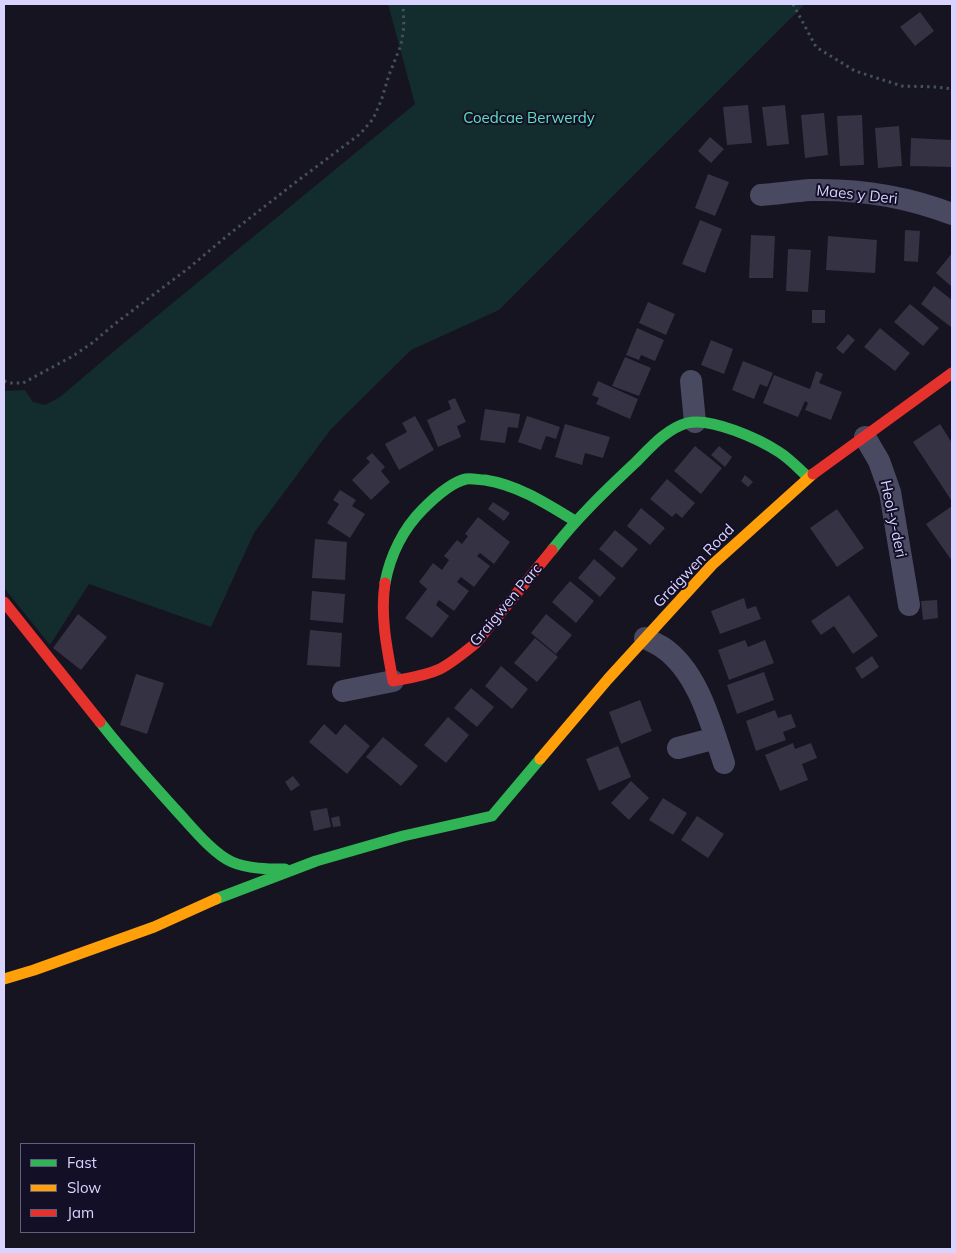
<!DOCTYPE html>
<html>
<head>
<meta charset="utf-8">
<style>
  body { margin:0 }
  #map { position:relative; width:956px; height:1253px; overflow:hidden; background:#161421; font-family:Mulish,sans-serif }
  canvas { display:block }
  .frame { position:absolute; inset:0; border:5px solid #d9d4ff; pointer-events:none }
  .legend { position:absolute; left:20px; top:1143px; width:175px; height:90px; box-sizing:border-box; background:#130f26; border:1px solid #625e7d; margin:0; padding:6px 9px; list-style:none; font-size:15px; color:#d9d4ff }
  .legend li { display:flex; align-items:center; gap:10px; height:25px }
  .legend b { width:25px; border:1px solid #625e7d }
</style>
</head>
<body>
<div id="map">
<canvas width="956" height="1253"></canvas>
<div class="frame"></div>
<ul class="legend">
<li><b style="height:6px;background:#30b455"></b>Fast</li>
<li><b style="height:6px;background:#ff9f0a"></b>Slow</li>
<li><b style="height:6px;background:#e5322d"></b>Jam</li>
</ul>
</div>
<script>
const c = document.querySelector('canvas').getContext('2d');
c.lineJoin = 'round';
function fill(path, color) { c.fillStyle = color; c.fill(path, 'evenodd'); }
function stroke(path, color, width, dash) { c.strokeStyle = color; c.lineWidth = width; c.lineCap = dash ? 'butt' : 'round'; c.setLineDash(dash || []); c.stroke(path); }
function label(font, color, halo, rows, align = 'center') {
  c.font = font + ' Mulish,sans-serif'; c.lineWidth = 4; c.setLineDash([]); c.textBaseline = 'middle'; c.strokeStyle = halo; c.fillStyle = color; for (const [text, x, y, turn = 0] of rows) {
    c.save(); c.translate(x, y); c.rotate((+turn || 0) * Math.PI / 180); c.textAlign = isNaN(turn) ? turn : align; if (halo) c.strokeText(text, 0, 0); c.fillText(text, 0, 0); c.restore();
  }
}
fill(new Path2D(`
  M388,4H805L499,310L411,350L331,429L254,533L211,627L89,584L50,645L4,588V391L25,390L33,402L45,405L60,397L113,352L415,104Z`), '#132c2d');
fill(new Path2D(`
  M920,12L934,31L915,46L900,27Z
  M748,105L752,143L727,145L723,107Z
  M785,105L789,144L767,146L762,107Z
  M824,113L828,155L805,158L801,115Z
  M862,115L864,165L840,166L837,116Z
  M899,126L902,166L878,168L875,128Z
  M710,137L724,149L711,163L698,151Z
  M911,138L952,140V167L910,166Z
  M708,174L729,182L715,216L695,208Z
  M700,220L722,229L705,273L682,264Z
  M905,230L920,231L918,262L904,261Z
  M751,235L775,236L773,278H749Z
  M828,236L877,240L875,273L826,270Z
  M788,249L811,250L808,292L786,291Z
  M952,253V287L936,273Z
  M934,286L952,300V325L951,327L921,304Z
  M648,302L675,314L666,335L639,323Z
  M910,304L939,328L923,346L894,322Z
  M812,310H825V323H812Z
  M637,328L664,340L655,361L641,355L639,360L626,355Z
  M880,328L910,353L895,371L864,347Z
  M848,334L855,340L843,354L836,348Z
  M711,340L733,349L724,374L701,365Z
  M625,357L651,368L639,396L612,386Z
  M743,361L773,373L767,387L760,384L754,399L732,390Z
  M816,371L823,374L819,383L842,392L831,420L805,410L808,403L805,401L798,417L763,403L774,375L810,389Z
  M598,381L638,399L630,419L596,404L599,398L592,395Z
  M455,398L466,422L457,426L461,437L438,447L427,420L451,409L448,401Z
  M485,409L520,414L518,428L508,427L505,443L480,440Z
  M415,416L434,450L399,470L385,444L407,432L402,423Z
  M527,416L560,427L556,439L546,436L541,450L518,442Z
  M565,424L610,437L603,458L585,453L582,465L555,457Z
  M940,424L952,443V499L951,500L913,442Z
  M695,446L722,468L701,494L674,471Z
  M719,446L732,457L725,467L711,455Z
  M372,453L385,467L381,471L390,482L371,500L352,480L370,462L366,458Z
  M745,475L753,482L748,487L741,481Z
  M667,479L695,503L682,518L676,513L672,517L650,499Z
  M340,490L356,500L352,506L365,514L350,538L327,523L339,504L333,500Z
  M493,502L510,513L504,521L488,509Z
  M952,506V561L926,524Z
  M641,508L665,528L650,545L627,526Z
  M837,509L864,548L837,567L810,528Z
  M478,517L510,542L494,564L480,553L477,556L490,566L474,587L461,577L457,582L469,591L454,611L439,600L436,605L449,616L432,638L405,618L427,589L419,582L433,563L442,570L449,560L444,556L457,540L462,544L468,536L465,534Z
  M615,530L638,549L622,568L599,549Z
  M315,539L347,542L345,580L312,578Z
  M594,559L616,578L600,597L578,578Z
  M570,581L594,601L576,623L552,602Z
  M312,591L345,594L343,623L310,620Z
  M849,595L878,636L853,654L834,626L821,635L811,621Z
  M744,598L747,609L756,606L761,619L720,634L711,611Z
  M937,600L938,618L923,620L921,601Z
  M78,614L107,637L81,670L53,648Z
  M546,614L572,635L556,654L531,633Z
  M310,630L342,633L340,667L307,665Z
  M535,638L558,657L537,682L514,663Z
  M745,640L748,647L765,640L774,663L729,680L718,650Z
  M872,656L879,667L862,679L855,668Z
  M501,666L528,689L512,709L485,686Z
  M764,672L774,700L737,714L727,685Z
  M136,674L164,683L147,734L120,725Z
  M471,688L494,707L477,727L454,708Z
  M640,700L652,731L621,744L609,712Z
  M775,710L778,718L791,714L796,727L783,732L786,740L756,751L746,721Z
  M448,717L469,735L446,763L424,745Z
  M324,724L336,735L345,724L370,746L347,774L309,742Z
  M383,737L418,766L401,786L366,757Z
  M793,743L795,749L811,743L817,758L802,764L808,780L780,791L765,755Z
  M618,746L631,777L599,791L586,759Z
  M293,776L300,785L291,791L285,782Z
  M631,781L649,798L629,820L611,803Z
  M663,798L687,813L673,835L649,820Z
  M327,808L331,827L314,831L310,811Z
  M339,816L341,826L333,827L331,818Z
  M697,816L724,834L708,858L681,840Z`), '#343243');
stroke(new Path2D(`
  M793,4L816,47L855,71L902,86L937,87L952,89
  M4,381L11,383H23L73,356L92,343L116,323L190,267L228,235L296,182L360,134L373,119L381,101L389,75L401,45L404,26L403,4`), '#44505f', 3, [2.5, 4]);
stroke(new Path2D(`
  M761,195C777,194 794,191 811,190C858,189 908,197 952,214
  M691,381L695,422
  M865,437L879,461L890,492L909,605
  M645,638C651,641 657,644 662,647C698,671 711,724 724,763
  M343,691L393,681
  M678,748L716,738`), '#4a4962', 22);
stroke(new Path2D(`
  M552,550C578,517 605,491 636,462C650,448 666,429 687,423C711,417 759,439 779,452C790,459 799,469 808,477
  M385,583C390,556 403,529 423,509C433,499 452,482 466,479C472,478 479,480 485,480C518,485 547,504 575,521
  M100,722C124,753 150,781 176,810C190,825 213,854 232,862C248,869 268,869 285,869
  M216,899L316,861L403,836L492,816L540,759`), '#30b455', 11);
stroke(new Path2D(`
  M540,759L608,679L712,565L813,474
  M4,979L34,970L154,927L216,899`), '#ff9f0a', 11);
stroke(new Path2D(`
  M813,474L952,373
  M385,583C380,616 387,649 393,681C409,678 425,676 440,669C453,662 465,652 476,643L552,550
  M4,602L100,722`), '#e5322d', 11);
label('15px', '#5fe0c0', '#130f26', [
  ["Coedcae Berwerdy",529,118]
]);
label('15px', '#d9d4ff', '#130f26', [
  ["Maes y Deri",857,195,6],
  ["Heol-y-deri",893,519,78],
  ["Graigwen Road",694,566,-46],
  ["Graigwen Parc",506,605,-50]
]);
</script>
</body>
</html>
